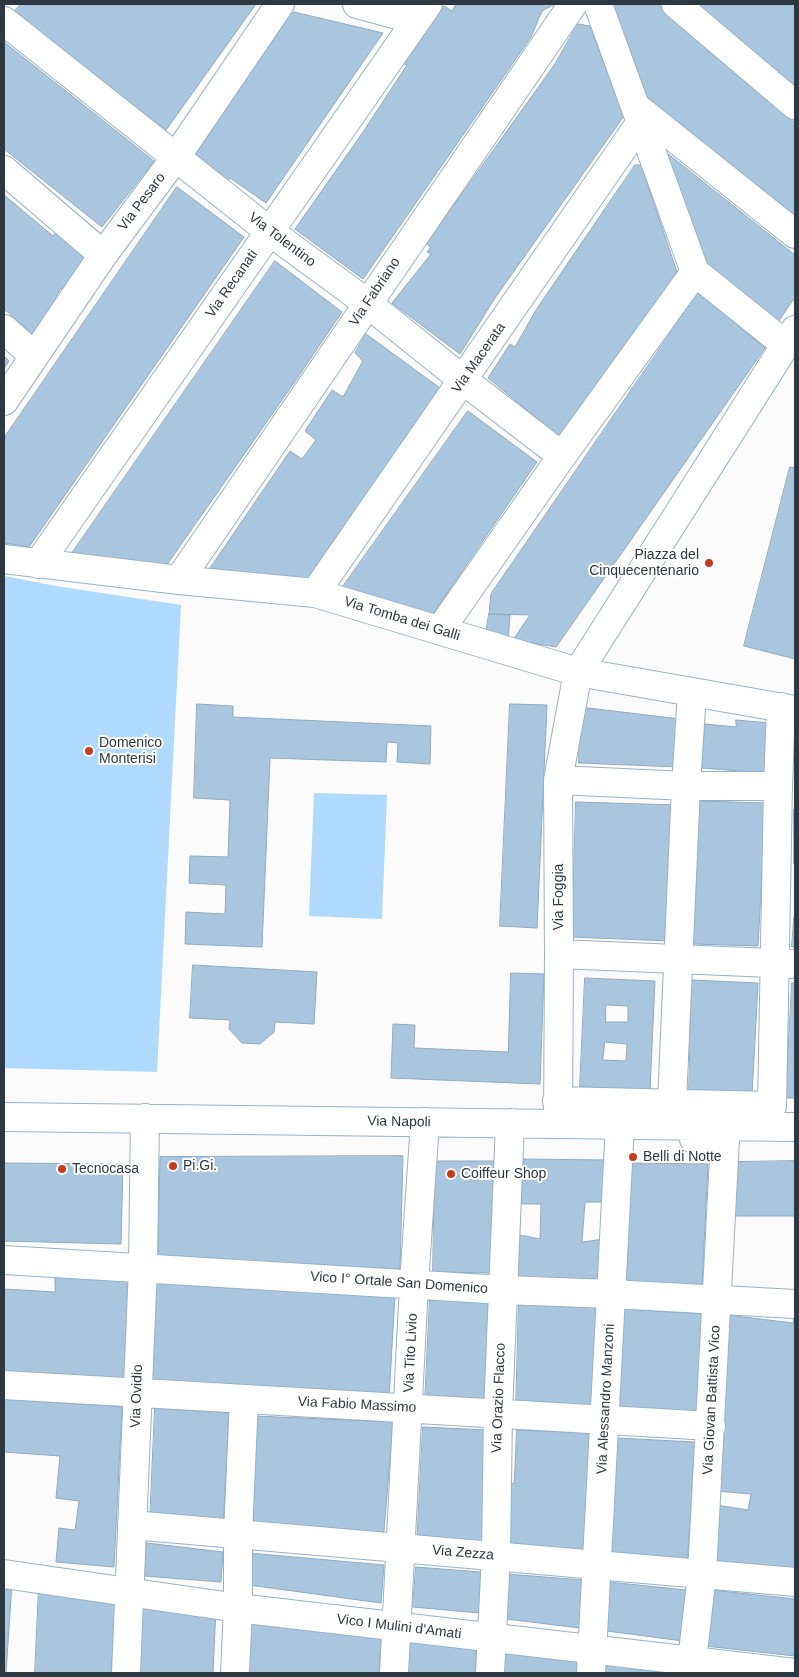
<!DOCTYPE html>
<html>
<head>
<meta charset="utf-8">
<style>
  body { margin:0 }
  #map { position:relative; width:799px; height:1677px; overflow:hidden; background:#fbfbfb; font-family:Helvetica,sans-serif }
  canvas { display:block }
  .frame { position:absolute; inset:0; border:5px solid #2d3942; pointer-events:none }
</style>
</head>
<body>
<div id="map">
<canvas width="799" height="1677"></canvas>
<div class="frame"></div>
</div>
<script>
const c = document.querySelector('canvas').getContext('2d');
c.lineJoin = 'round';
function fill(path, color) { c.fillStyle = color; c.fill(path, 'evenodd'); }
function stroke(path, color, width, dash) { c.strokeStyle = color; c.lineWidth = width; c.lineCap = dash ? 'butt' : 'round'; c.setLineDash(dash || []); c.stroke(path); }
function label(font, color, halo, rows, align = 'center') {
  c.font = font + ' Helvetica,sans-serif'; c.lineWidth = 4; c.setLineDash([]); c.textBaseline = 'middle'; c.strokeStyle = halo; c.fillStyle = color; for (const [text, x, y, turn = 0] of rows) {
    c.save(); c.translate(x, y); c.rotate((+turn || 0) * Math.PI / 180); c.textAlign = isNaN(turn) ? turn : align; if (halo) c.strokeText(text, 0, 0); c.fillText(text, 0, 0); c.restore();
  }
}
fill(new Path2D(`
  M4,576L56,586L181,605L157,1072L4,1068Z
  M314,793L387,795L382,919L309,916Z`), '#b0dafd');
const building = new Path2D(`
  M21,4H256L166,130L10,16Z
  M456,4H555L542,11L531,37L363,279L295,229L363,132L407,65L402,63L444,6L452,11Z
  M602,4H658L795,123V225L647,108Z
  M693,4H793L795,6V90Z
  M294,12L383,33L266,203L230,178L226,183L192,156Z
  M578,24L590,26L624,116L495,298L460,354L392,303L431,254L427,252L431,247L426,244L555,64Z
  M4,42L154,161L102,227L4,149Z
  M667,153L795,255V297L776,325L708,271L662,158Z
  M635,165H641L677,272L560,437L488,378L510,344L515,347L536,310Z
  M177,187L244,237L29,547L4,543V438Z
  M4,195L53,236L57,231L87,259L65,291L61,288L55,298L58,300L36,333H32L4,309Z
  M275,261L342,312L296,380L166,566L72,553Z
  M698,293L765,348L556,647L513,640L530,615L489,614L491,594Z
  M366,334L440,388L301,589L208,571L290,451L302,459L316,440L305,431L332,390L343,397L363,361L355,353Z
  M4,356L9,361L4,369Z
  M468,411L537,462L430,618L339,592Z
  M790,467L795,468V659L744,646Z
  M489,614L510,615L508,642L485,640Z
  M197,704L233,706V717L431,726L430,764L397,762L398,743L387,742L386,762L270,758L262,947L185,944L186,912L225,914L226,885L189,883L190,856L228,857L230,800L194,798Z
  M510,704L547,705L537,928L500,926Z
  M580,707L680,719L679,767L579,763Z
  M736,720L770,723L766,773L701,768L705,724L736,727Z
  M698,801L766,803L758,946L693,944Z
  M576,802L677,805L670,941L572,937Z
  M794,809H795V865L794,864Z
  M794,918H795V947H792Z
  M193,965L317,972L314,1024L275,1022L274,1032L260,1044L242,1043L229,1029L230,1020L190,1018Z
  M511,973L544,974L540,1084L391,1078L393,1024L415,1025L414,1048L508,1052Z
  M585,978L655,981L650,1090L580,1087ZM606,1005L628,1006V1022H606ZM605,1042L627,1044L626,1061L603,1060Z
  M692,980L758,983L752,1095L689,1093Z
  M792,983H795V1098H786Z
  M403,1156L400,1269L158,1257L160,1157Z
  M523,1159L607,1160L605,1202H585L582,1242L605,1239L602,1284L517,1280L520,1235L540,1239L541,1204H522Z
  M435,1161H498L495,1273L433,1272Z
  M795,1161V1216H733L734,1162Z
  M4,1163L123,1164L121,1244L4,1241Z
  M630,1163L708,1164L702,1287L626,1282Z
  M55,1272L131,1277L129,1322H127L126,1338L129,1337V1380L4,1376V1289L55,1292Z
  M155,1278L395,1294L389,1399L151,1385Z
  M430,1297L494,1299L489,1405L425,1402Z
  M519,1300L597,1307L592,1409L516,1407Z
  M624,1309L704,1314L697,1419L618,1414Z
  M727,1315L793,1323L794,1317H795V1576L713,1570L716,1505L748,1510L751,1494L716,1491Z
  M4,1399L122,1407L114,1567L56,1562L59,1528L75,1530L79,1501L56,1498L60,1456L4,1452Z
  M155,1408L229,1413L223,1529L150,1521Z
  M255,1416L393,1422L383,1542L250,1530Z
  M423,1427L488,1430L482,1549L417,1546Z
  M517,1430L593,1433L585,1557L507,1552L511,1484L514,1483Z
  M617,1438L695,1442L687,1568L608,1562Z
  M147,1543L223,1552L221,1582L144,1576Z
  M249,1553L384,1565L381,1603L249,1585Z
  M416,1567L481,1572L479,1613L413,1607Z
  M507,1574L583,1580L580,1628L506,1619Z
  M4,1582L12,1583L6,1673H4Z
  M609,1582L686,1590L683,1641L607,1631Z
  M39,1587L118,1596L111,1673H35Z
  M711,1590L795,1599V1656L705,1646Z
  M141,1601L216,1608L213,1673H137Z
  M249,1610L382,1626L379,1673H246Z
  M409,1634L477,1638L475,1673H408Z
  M504,1641L579,1653L578,1673H503Z
  M604,1654L742,1673H603Z`);
fill(building, '#aac6de');
stroke(building, '#8fabc2', 1);
const minor = new Path2D(`
  M357,4L416,20
  M598,4L695,272
  M676,4L795,105
  M4,21L269,231L367,303L463,380L562,456
  M636,107L795,234
  M4,170L103,255
  M695,272L786,345
  M4,329L34,356
  M4,401L103,255L176,157L280,4
  M4,559L179,580L315,593L578,672L795,710
  M38,564L428,4
  M179,580L573,4
  M315,593L641,122
  M440,630L562,456L695,272
  M558,780L686,786H778
  M559,954L795,964
  M557,1101L772,1106L778,786L781,707
  M672,1103L686,786L692,692
  M4,1117L795,1127
  M558,1124L559,954L558,780L578,672L795,330
  M4,1260L504,1290L612,1294L795,1304
  M4,1385L711,1426
  M132,1525L795,1582
  M4,1574L238,1608L795,1673
  M692,1661L702,1574L725,1139H694
  M126,1673L143,1267L145,1118
  M235,1673L238,1608V1534L244,1399
  M394,1673L414,1284L425,1122
  M490,1673L496,1556L498,1413L510,1123
  M591,1673L620,1125`);
stroke(minor, '#96b2ca', 30);
stroke(minor, '#fff', 28);
for (const [x, y, r, color] of [
  [709,563,5,"#c63b1d"],
  [89,751,5,"#c63b1d"],
  [633,1157,5,"#c63b1d"],
  [173,1166,5,"#c63b1d"],
  [62,1169,5,"#c63b1d"],
  [451,1174,5,"#c63b1d"]
]) { const dot = new Path2D(); dot.arc(x, y, r, 0, 2 * Math.PI); c.fillStyle = color; c.fill(dot); stroke(dot, '#fff', 2); }
label('14px', '#2d3942', '#fff', [
  ["Via Pesaro",142,202,-53],
  ["Via Tolentino",282,240,37],
  ["Via Recanati",232,284,-55],
  ["Via Fabriano",375,292,-56],
  ["Via Macerata",479,358,-55],
  ["Via Tomba dei Galli",402,619,17],
  ["Via Foggia",559,897,-90],
  ["Via Napoli",399,1122,1],
  ["Vico I° Ortale San Domenico",399,1283,4],
  ["Via Tito Livio",411,1353,-87],
  ["Via Ovidio",137,1396,-88],
  ["Via Orazio Flacco",499,1398,-88],
  ["Via Alessandro Manzoni",606,1399,-87],
  ["Via Giovan Battista Vico",712,1400,-87],
  ["Via Fabio Massimo",357,1405,3],
  ["Via Zezza",463,1553,5],
  ["Vico I Mulini d'Amati",399,1627,7]
]);
label('14px', '#2d3942', '#fff', [
  ["Piazza del",699,555,"right"],
  ["Cinquecentenario",699,571,"right"],
  ["Domenico",99,743],
  ["Monterisi",99,759],
  ["Belli di Notte",643,1157],
  ["Pi.Gi.",183,1166],
  ["Tecnocasa",72,1169],
  ["Coiffeur Shop",461,1174]
], 'left');
</script>
</body>
</html>
